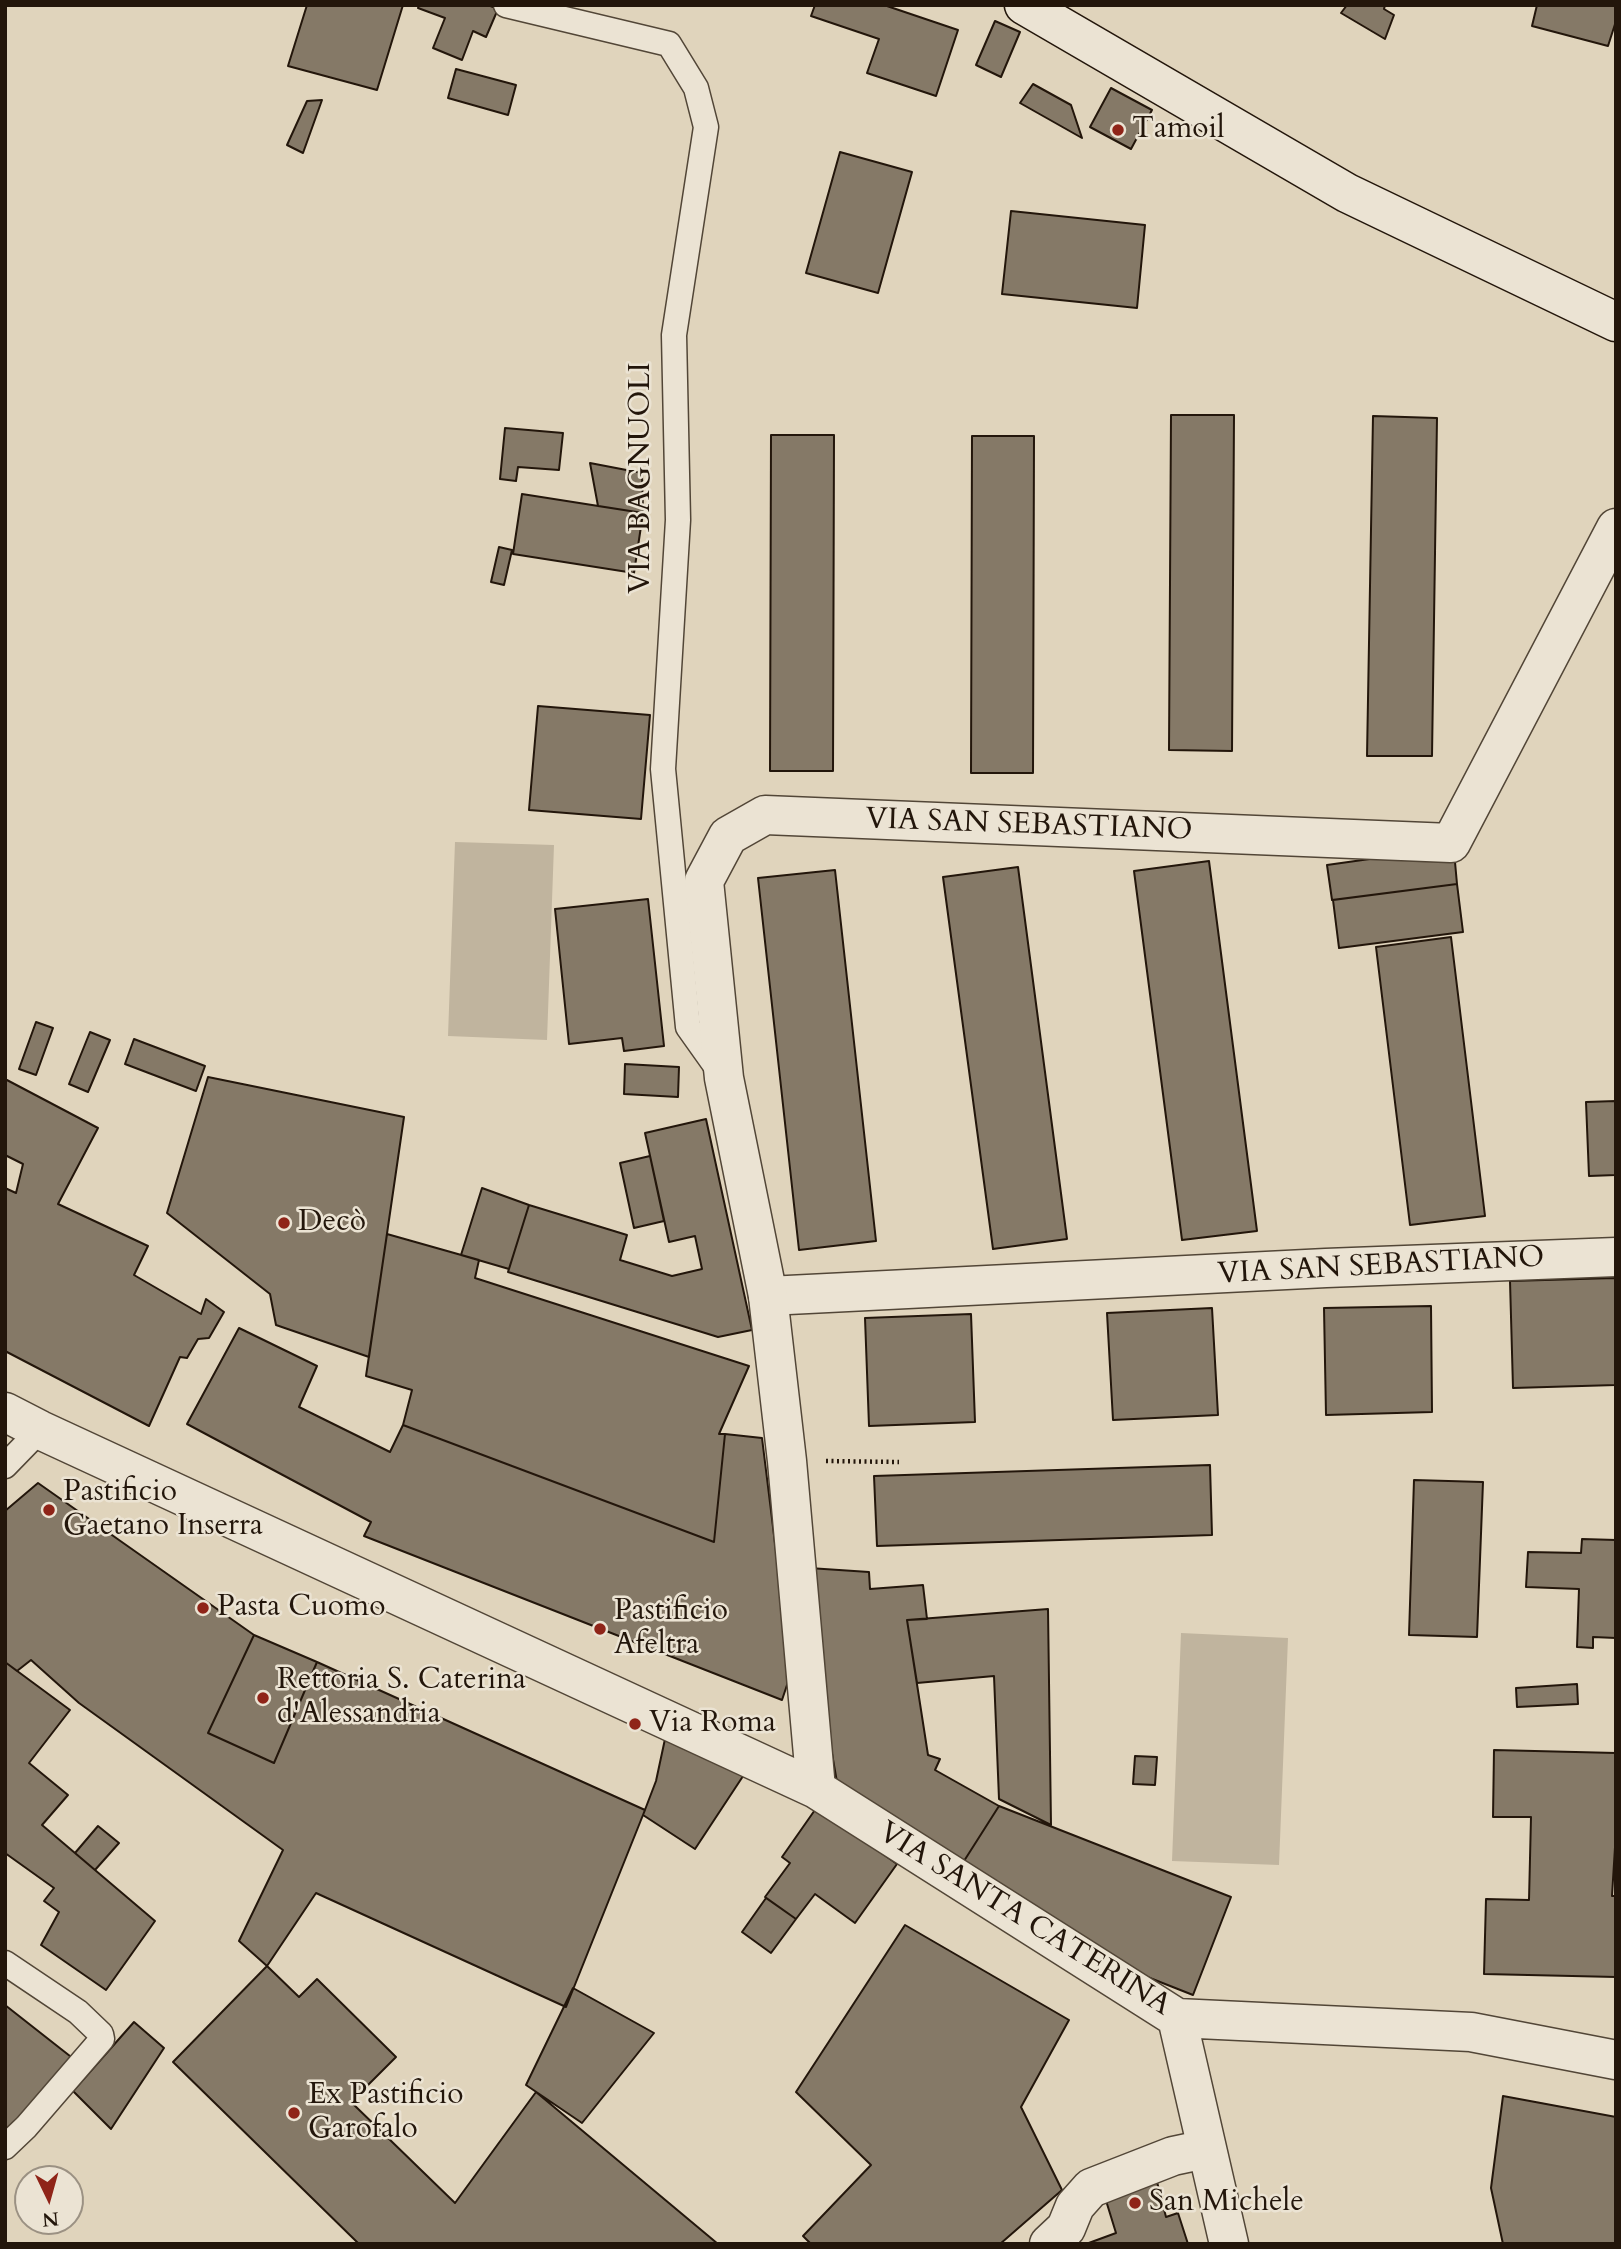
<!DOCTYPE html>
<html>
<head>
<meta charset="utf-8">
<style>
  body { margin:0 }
  #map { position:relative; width:1621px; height:2249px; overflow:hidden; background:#e0d4bc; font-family:Cardo,serif }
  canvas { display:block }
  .frame { position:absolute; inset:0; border:7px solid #23160b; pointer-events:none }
  .north { position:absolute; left:14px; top:2165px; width:70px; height:70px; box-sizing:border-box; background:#ebe3d3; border:2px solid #9b9183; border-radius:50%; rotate:175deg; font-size:19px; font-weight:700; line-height:28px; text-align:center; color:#23160b }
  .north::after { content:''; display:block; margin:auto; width:24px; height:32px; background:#8f2418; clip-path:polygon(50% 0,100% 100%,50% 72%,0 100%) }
</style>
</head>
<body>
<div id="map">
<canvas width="1621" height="2249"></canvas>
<div class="frame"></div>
<div class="north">N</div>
</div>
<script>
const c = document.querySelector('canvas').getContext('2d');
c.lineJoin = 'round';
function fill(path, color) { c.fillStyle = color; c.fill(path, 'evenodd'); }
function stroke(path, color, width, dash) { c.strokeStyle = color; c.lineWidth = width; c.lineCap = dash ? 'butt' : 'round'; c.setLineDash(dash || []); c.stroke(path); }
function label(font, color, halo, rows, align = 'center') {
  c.font = font + ' Cardo,serif'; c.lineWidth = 5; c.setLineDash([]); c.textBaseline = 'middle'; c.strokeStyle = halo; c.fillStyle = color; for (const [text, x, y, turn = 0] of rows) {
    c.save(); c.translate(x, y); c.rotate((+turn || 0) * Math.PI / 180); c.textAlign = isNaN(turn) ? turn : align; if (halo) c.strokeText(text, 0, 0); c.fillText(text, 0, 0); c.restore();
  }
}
fill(new Path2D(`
  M455,842L554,845L547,1040L448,1036Z
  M1181,1633L1288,1638L1279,1865L1172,1861Z`), '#c0b49e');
const building = new Path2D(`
  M307,5H403L377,90L288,66Z
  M419,5H488L498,9L486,37L473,31L462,60L433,48L445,18L418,8Z
  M815,5H884L958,30L936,96L867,73L879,39L811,16Z
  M1347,5H1385L1384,9L1394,15L1385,39L1341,13Z
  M1537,5H1616V21L1608,46L1532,26Z
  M995,21L1020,32L1001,77L976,65Z
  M456,69L516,85L508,115L448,98Z
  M1033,84L1071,105L1082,138L1020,103Z
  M1111,88L1152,110L1131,149L1090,127Z
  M322,100L303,153L287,145L307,101Z
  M840,152L912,172L878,293L806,273Z
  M1011,211L1145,225L1137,308L1002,294Z
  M1171,415H1234L1232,751L1169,750Z
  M1373,416L1437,418L1432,756H1367Z
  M505,428L563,433L559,470L518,467L516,481L500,479Z
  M771,435H834L833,771H770Z
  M972,436H1034L1033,773H971Z
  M590,463L642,473L643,513L598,506Z
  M522,494L643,513L634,573L513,554Z
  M499,547L512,550L504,585L491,582Z
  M538,706L650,715L641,819L529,810Z
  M1391,856L1455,862L1457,884L1332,900L1327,865Z
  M1209,861L1257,1231L1182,1240L1134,871Z
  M1018,867L1067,1239L993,1249L943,877Z
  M835,870L876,1241L799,1250L758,878Z
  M1457,884L1463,932L1339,948L1333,900Z
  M648,899L664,1046L624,1051L622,1038L569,1044L555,909Z
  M1451,937L1485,1216L1410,1225L1376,947Z
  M36,1022L53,1028L36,1075L19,1069Z
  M90,1032L110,1040L88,1092L69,1084Z
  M134,1039L205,1066L196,1091L125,1064Z
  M625,1064L679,1067L678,1097L624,1094Z
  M208,1077L404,1117L369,1357L276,1325L270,1294L167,1213Z
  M5,1079L98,1128L58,1204L148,1246L134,1275L201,1314L206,1299L224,1312L209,1338L198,1339L187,1358L180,1357L149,1426L5,1351V1188L16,1193L23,1164L5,1155Z
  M1616,1101V1175L1589,1176L1586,1102Z
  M706,1119L752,1330L718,1337L508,1272L529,1205L627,1235L620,1260L672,1276L702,1269L695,1236L669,1242L645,1133Z
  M650,1156L664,1221L634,1228L620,1163Z
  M482,1188L529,1205L509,1269L461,1255Z
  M387,1234L479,1260L475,1278L749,1366L719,1434H725L714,1542L403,1425L412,1390L366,1376Z
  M1615,1278L1616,1385L1513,1388L1510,1281Z
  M1431,1306L1432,1412L1326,1415L1324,1308Z
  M1212,1308L1218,1415L1113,1420L1107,1313Z
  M971,1314L975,1422L869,1426L865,1318Z
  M239,1328L317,1366L299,1407L390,1452L403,1425L714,1542L725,1434L762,1438L791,1673L782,1700L364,1536L371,1522L187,1424Z
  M1210,1465L1212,1535L877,1546L874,1476Z
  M1414,1480L1483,1482L1477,1637L1409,1635Z
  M38,1483L254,1635L208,1733L274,1763L317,1662L645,1810L566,2007L316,1893L267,1966L239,1941L283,1850L79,1703L31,1660L17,1671L5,1662V1511Z
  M1582,1539L1616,1540V1638L1593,1637V1648L1577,1647L1579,1589L1526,1587L1528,1552L1581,1553Z
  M809,1568L869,1572L870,1589L923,1585L927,1619L907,1620L928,1755L940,1759L935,1770L999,1806L964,1861L838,1788L811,1633Z
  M1048,1609L1051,1825L999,1799L994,1676L917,1683L907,1620Z
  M254,1635L317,1662L274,1763L208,1733Z
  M5,1662L70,1710L29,1763L68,1795L42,1825L155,1921L106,1990L41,1945L59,1912L44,1901L54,1888L5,1853Z
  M1577,1684L1578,1704L1517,1707L1516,1688Z
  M668,1725L753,1761L695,1849L643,1815L656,1781Z
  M1494,1750L1616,1753V1831L1612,1896H1616V1977L1484,1974L1486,1899L1529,1900L1531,1817H1493Z
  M1135,1756L1157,1757L1155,1785L1133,1784Z
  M999,1806L1231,1897L1193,1995L1117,1965L964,1861Z
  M817,1807L897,1864L855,1923L815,1894L796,1919L765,1897L790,1863L782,1857Z
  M98,1826L119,1843L95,1870L75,1853Z
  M766,1898L796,1919L771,1953L742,1932Z
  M905,1925L1069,2020L1021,2107L1062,2190L1000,2244H811L803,2236L871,2165L796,2092Z
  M267,1966L299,1997L317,1979L396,2057L351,2102L455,2203L536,2092L718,2244H359L173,2062Z
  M573,1988L654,2033L582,2123L526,2085Z
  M5,2005L75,2060L5,2142Z
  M134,2022L164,2048L111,2129L73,2091Z
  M1503,2096L1616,2117V2244H1503L1491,2188Z
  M1156,2178L1166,2217L1178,2213L1188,2244H1086L1116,2233L1104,2194Z`);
fill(building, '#857967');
stroke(building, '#23160b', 2);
const service = new Path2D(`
  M506,5L669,44L696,88L706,127L674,335L678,520L663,769L688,1027L720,1072
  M5,1466L40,1430
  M5,1963L78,2012L101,2034L102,2039L26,2127L5,2147`);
const minor = new Path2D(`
  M768,1296L1326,1268L1616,1257
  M1049,2244L1066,2228L1075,2206L1091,2188L1173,2156L1206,2149`);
const tertiary = new Path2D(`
  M5,1412L40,1430L816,1789L1177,2018L1471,2032L1616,2060
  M816,1789L787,1461L768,1296L724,1078L704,881L728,836L765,815L1451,843L1616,528
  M1177,2018L1229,2244`);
const secondary = new Path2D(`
  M1024,5L1347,193L1616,322`);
stroke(service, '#524637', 27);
stroke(minor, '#524637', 41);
stroke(tertiary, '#524637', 41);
stroke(secondary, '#23160b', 41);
stroke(new Path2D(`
  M826,1461L899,1462`), '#23160b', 4.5, [2, 3.5]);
stroke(service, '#ebe3d3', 24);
stroke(minor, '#ebe3d3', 38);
stroke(tertiary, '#ebe3d3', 38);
stroke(secondary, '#ebe3d3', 38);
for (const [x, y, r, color] of [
  [1118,130,7,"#8f2418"],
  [284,1223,7,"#8f2418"],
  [49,1510,7,"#8f2418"],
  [203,1608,7,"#8f2418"],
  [600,1629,7,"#8f2418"],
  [263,1698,7,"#8f2418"],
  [635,1724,7,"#8f2418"],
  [294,2113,7,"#8f2418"],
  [1135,2203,7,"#8f2418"]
]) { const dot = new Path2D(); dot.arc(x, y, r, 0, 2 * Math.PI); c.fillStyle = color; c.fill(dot); stroke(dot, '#ebe3d3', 2.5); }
label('30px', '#23160b', '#ebe3d3', [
  ["Tamoil",1132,130],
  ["Decò",298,1223],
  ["Pastificio",63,1493],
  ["Gaetano Inserra",63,1527],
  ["Pasta Cuomo",217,1608],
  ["Pastificio",614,1612],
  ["Afeltra",614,1646],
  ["Rettoria S. Caterina",277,1681],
  ["d'Alessandria",277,1715],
  ["Via Roma",649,1724],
  ["Ex Pastificio",308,2096],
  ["Garofalo",308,2130],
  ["San Michele",1149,2203]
], 'left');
label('30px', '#23160b', '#ebe3d3', [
  ["VIA BAGNUOLI",642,478,-90],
  ["VIA SAN SEBASTIANO",1029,826,2],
  ["VIA SAN SEBASTIANO",1381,1267,-3],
  ["VIA SANTA CATERINA",1024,1920,32]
]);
</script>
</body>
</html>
